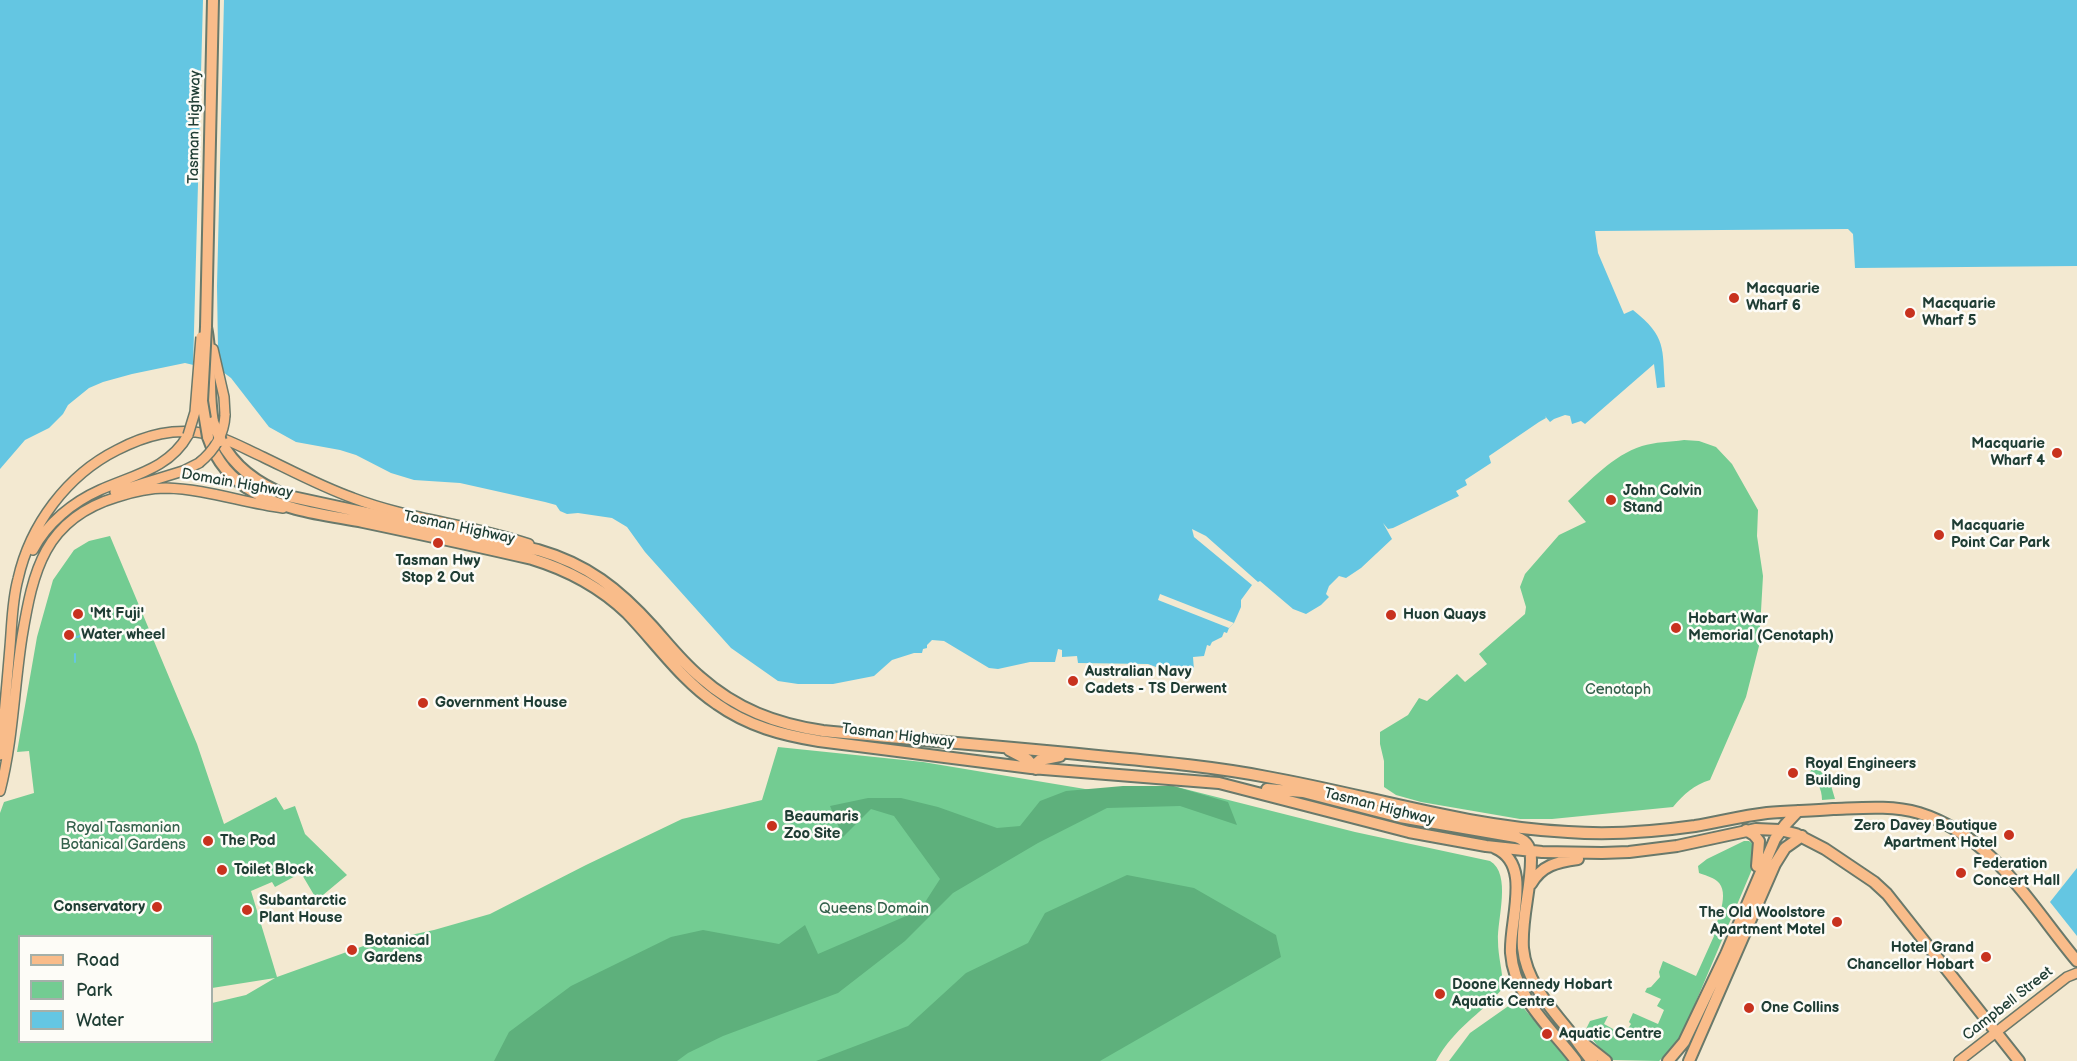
<!DOCTYPE html>
<html>
<head>
<meta charset="utf-8">
<style>
  body { margin:0 }
  #map { position:relative; width:2077px; height:1061px; overflow:hidden; background:#f3e9d1; font-family:"Balsamiq Sans",sans-serif }
  canvas { display:block }
  .legend { position:absolute; left:18px; top:935px; width:195px; height:108px; box-sizing:border-box; background:#fdfcf7; border:2px solid #a4b0a9; margin:0; padding:8px 10px; list-style:none; font-size:18px; color:#1f3d34 }
  .legend li { display:flex; align-items:center; gap:12px; height:30px }
  .legend b { width:30px; border:2px solid #a4b0a9 }
</style>
</head>
<body>
<div id="map">
<canvas width="2077" height="1061"></canvas>
<ul class="legend">
<li><b style="height:8px;background:#f9bc8a"></b>Road</li>
<li><b style="height:16px;background:#73cc92"></b>Park</li>
<li><b style="height:16px;background:#64c6e2"></b>Water</li>
</ul>
</div>
<script>
const c = document.querySelector('canvas').getContext('2d');
c.lineJoin = 'round';
function fill(path, color) { c.fillStyle = color; c.fill(path, 'evenodd'); }
function stroke(path, color, width, dash) { c.strokeStyle = color; c.lineWidth = width; c.lineCap = dash ? 'butt' : 'round'; c.setLineDash(dash || []); c.stroke(path); }
function label(font, color, halo, rows, align = 'center') {
  c.font = font + ' "Balsamiq Sans",sans-serif'; c.lineWidth = 5; c.setLineDash([]); c.textBaseline = 'middle'; c.strokeStyle = halo; c.fillStyle = color; for (const [text, x, y, turn = 0] of rows) {
    c.save(); c.translate(x, y); c.rotate((+turn || 0) * Math.PI / 180); c.textAlign = isNaN(turn) ? turn : align; if (halo) c.strokeText(text, 0, 0); c.fillText(text, 0, 0); c.restore();
  }
}
fill(new Path2D(`
  M1684,440L1699,441L1716,447L1732,464L1758,510L1757,536L1763,576L1759,646L1746,697L1710,780C1694,785 1684,794 1673,807L1552,819H1520L1421,802L1396,795L1384,787V761L1380,744V732L1408,715L1419,698L1427,701L1457,674L1465,682L1487,664L1479,654L1525,614L1526,607L1520,587L1525,574L1559,535L1586,522L1568,501C1591,480 1612,456 1642,446C1655,442 1670,442 1684,440Z
  M110,536L197,744L224,824L276,797L284,810L295,806L305,834L347,875L317,900L301,873L275,887L272,882L251,891L277,977L369,944L434,930L490,914L586,865L682,819L762,800L778,747L923,762L1097,791L1173,786L1355,832L1490,861C1512,874 1497,919 1498,941C1498,957 1503,972 1503,988C1479,1016 1455,1027 1436,1061H0V813L4,802L34,793L29,751L17,752L37,637L53,580L74,550L89,541ZM20,936H212V988L275,978L246,995L212,1003V1042H20Z
  M1816,766L1830,782L1835,799L1822,800C1822,788 1817,780 1806,775Z
  M1744,841H1749L1754,845L1753,867L1678,1044L1659,1061L1610,1060L1585,1031L1590,1021L1608,1016L1604,1024L1624,1035L1631,1024L1629,1022L1633,1013L1658,1024L1664,1010L1657,1006L1661,999L1645,992L1647,988L1651,987L1660,977L1659,972L1663,961L1696,976L1714,936L1712,935C1717,922 1731,892 1717,881C1712,877 1704,875 1699,873L1698,866L1707,859Z
  M1517,1000L1568,1061H1449L1470,1033Z`), '#73cc92');
fill(new Path2D(`
  M1123,786H1173L1228,802L1237,825L1180,806L1107,808L1038,843L953,893L905,941L838,993L723,1036L688,1053L677,1061H494L509,1032L571,986L671,937L703,930L779,944L805,925L818,954L920,910L940,879L894,816L871,809L843,837L830,806L868,798H901L938,807L997,828L1020,826L1040,801L1066,791Z
  M1127,875L1194,888L1276,935L1281,957L1100,1061H816L908,1026L966,973L1028,943L1045,913Z`), '#5eb07c');
fill(new Path2D(`
  M0,0H2077V266L1855,268L1853,234L1848,229L1595,231L1598,253L1624,314L1633,310C1667,337 1662,348 1665,387L1657,388L1654,364L1585,424L1581,421L1572,424L1570,416L1565,415L1554,419L1550,422L1545,416L1546,418L1539,422L1489,456L1491,463L1465,480L1467,485L1456,491L1459,496L1393,528L1388,529L1383,523L1392,539L1361,568L1346,578L1339,576L1329,586L1326,594L1329,597L1321,605L1306,614L1293,609L1260,581L1258,582L1206,536L1192,529L1194,537L1252,585L1241,600V607L1234,623L1229,628L1227,633L1224,632L1222,637L1212,642L1210,646L1207,645L1204,656L1193,657L1194,670L1187,676H1180L1148,664L1078,663L1077,656L1062,657V650L1058,649L1055,662H1030L998,669L989,668L944,641L932,640L927,645V648L923,649L922,653H914L892,660L874,676L833,684H798L778,681L731,648L645,552L627,527L612,518L578,513L567,514L560,511L556,505L545,502L460,483L414,480L391,473L356,455L340,450L296,442L269,427L231,378L223,372L185,363L132,374L103,382L89,388L68,405L63,414L49,428L25,440L0,469Z
  M2077,868V936L2050,902Z`), '#64c6e2');
fill(new Path2D(`
  M203,0H224L217,286L218,350L214,373L193,367Z
  M1160,594L1234,623L1229,628L1158,600Z`), '#f3e9d1');
stroke(new Path2D(`
  M70,638L72,636L78,637L82,634V630
  M75,662V654`), '#64c6e2', 2);
const major = new Path2D(`
  M213,349L224,397L225,415
  M115,492L183,471L199,463
  M33,550C47,523 73,502 100,490C133,475 169,469 188,435
  M0,755C4,719 7,683 10,647C12,624 12,601 18,579C30,525 67,475 117,450C146,435 175,427 208,434C227,438 245,449 263,457C292,471 322,487 353,498C410,520 472,524 529,544
  M0,791C13,741 14,688 22,637C33,571 44,519 117,497C132,492 150,488 166,488C206,489 244,503 283,508
  M1959,1061L2067,977L2077,973`);
const highway = new Path2D(`
  M213,0L206,327C213,358 207,391 213,422
  M208,437C216,461 232,480 254,492C285,511 327,515 363,522C420,534 476,546 532,559C568,570 600,587 627,613C657,644 681,680 717,704C748,726 782,735 819,741L1031,768L1219,783L1409,832L1486,846L1542,852L1602,853L1629,852L1677,846L1756,829L1780,830L1796,834L1825,849L1874,882L1887,894L2019,1061
  M221,441C235,469 260,485 288,496L538,550C587,564 619,589 653,627C668,644 682,662 700,677C736,709 776,724 823,731C918,740 1013,747 1108,757C1161,762 1215,767 1267,777C1368,795 1466,827 1568,832C1610,835 1653,832 1695,826C1719,822 1742,816 1767,813C1789,811 1811,811 1833,809C1862,808 1891,805 1919,813C1993,836 2031,906 2077,961
  M1009,750L1028,760L1036,769
  M1031,768L1040,760L1060,756
  M1267,789L1303,792L1400,817L1516,837C1528,841 1531,848 1531,860C1531,889 1521,919 1523,948C1526,981 1550,1007 1570,1032C1577,1041 1584,1052 1592,1061
  M1746,830L1754,835L1759,841L1757,866
  M1495,848C1533,864 1509,921 1511,953C1514,997 1551,1028 1576,1061
  M1531,884C1542,865 1557,862 1578,859
  M1582,1042L1606,1061
  M1668,1061L1684,1042L1726,954L1775,839L1785,825L1798,811
  M1689,1061L1775,864L1785,848L1802,836`);
stroke(major, '#69796b', 12);
stroke(highway, '#69796b', 14);
stroke(major, '#f9bc8a', 9);
stroke(highway, '#f9bc8a', 10);
const majorBridge = new Path2D(`
  M188,435L195,412L201,337
  M199,463C215,450 224,435 225,415`);
const highwayBridge = new Path2D(`
  M206,327L202,401L208,437
  M213,422L221,441`);
stroke(majorBridge, '#69796b', 12, []);
stroke(highwayBridge, '#69796b', 14, []);
stroke(majorBridge, '#f9bc8a', 9);
stroke(highwayBridge, '#f9bc8a', 10);
for (const [x, y, r, color] of [
  [1734,298,6,"#c8321e"],
  [1910,313,6,"#c8321e"],
  [2057,453,6,"#c8321e"],
  [1611,500,6,"#c8321e"],
  [1939,535,6,"#c8321e"],
  [438,543,6,"#c8321e"],
  [78,614,6,"#c8321e"],
  [1391,615,6,"#c8321e"],
  [1676,628,6,"#c8321e"],
  [69,635,6,"#c8321e"],
  [1073,681,6,"#c8321e"],
  [423,703,6,"#c8321e"],
  [1793,773,6,"#c8321e"],
  [772,826,6,"#c8321e"],
  [2009,835,6,"#c8321e"],
  [208,841,6,"#c8321e"],
  [222,870,6,"#c8321e"],
  [1961,873,6,"#c8321e"],
  [157,907,6,"#c8321e"],
  [247,910,6,"#c8321e"],
  [1837,922,6,"#c8321e"],
  [352,950,6,"#c8321e"],
  [1986,957,6,"#c8321e"],
  [1440,994,6,"#c8321e"],
  [1749,1008,6,"#c8321e"],
  [1547,1034,6,"#c8321e"]
]) { const dot = new Path2D(); dot.arc(x, y, r, 0, 2 * Math.PI); c.fillStyle = color; c.fill(dot); stroke(dot, '#fdfcf7', 2); }
label('15px', '#1f3d34', '#fdfcf7', [
  ["Tasman Highway",195,127,-89],
  ["Domain Highway",237,484,10],
  ["Tasman Highway",459,528,12],
  ["Tasman Highway",898,736,7],
  ["Tasman Highway",1379,807,14],
  ["Campbell Street",2008,1004,-38]
]);
label('bold 15px', '#1f3d34', '#fdfcf7', [
  ["Macquarie",1746,289],
  ["Wharf 6",1746,306],
  ["Macquarie",1922,304],
  ["Wharf 5",1922,321],
  ["Macquarie",2045,444,"right"],
  ["Wharf 4",2045,461,"right"],
  ["John Colvin",1623,491],
  ["Stand",1623,508],
  ["Macquarie",1951,526],
  ["Point Car Park",1951,543],
  ["Tasman Hwy",438,561,"center"],
  ["Stop 2 Out",438,578,"center"],
  ["'Mt Fuji'",90,614],
  ["Huon Quays",1403,615],
  ["Hobart War",1688,619],
  ["Memorial (Cenotaph)",1688,636],
  ["Water wheel",81,635],
  ["Australian Navy",1085,672],
  ["Cadets - TS Derwent",1085,689],
  ["Government House",435,703],
  ["Royal Engineers",1805,764],
  ["Building",1805,781],
  ["Beaumaris",784,817],
  ["Zoo Site",784,834],
  ["Zero Davey Boutique",1997,826,"right"],
  ["Apartment Hotel",1997,843,"right"],
  ["The Pod",220,841],
  ["Federation",1973,864],
  ["Concert Hall",1973,881],
  ["Toilet Block",234,870],
  ["Subantarctic",259,901],
  ["Plant House",259,918],
  ["Conservatory",145,907,"right"],
  ["The Old Woolstore",1825,913,"right"],
  ["Apartment Motel",1825,930,"right"],
  ["Botanical",364,941],
  ["Gardens",364,958],
  ["Hotel Grand",1974,948,"right"],
  ["Chancellor Hobart",1974,965,"right"],
  ["Doone Kennedy Hobart",1452,985],
  ["Aquatic Centre",1452,1002],
  ["One Collins",1761,1008],
  ["Aquatic Centre",1559,1034]
], 'left');
label('15px', '#34614c', '#fdfcf7', [
  ["Cenotaph",1618,690],
  ["Royal Tasmanian",123,828],
  ["Botanical Gardens",123,845],
  ["Queens Domain",874,909]
]);
</script>
</body>
</html>
